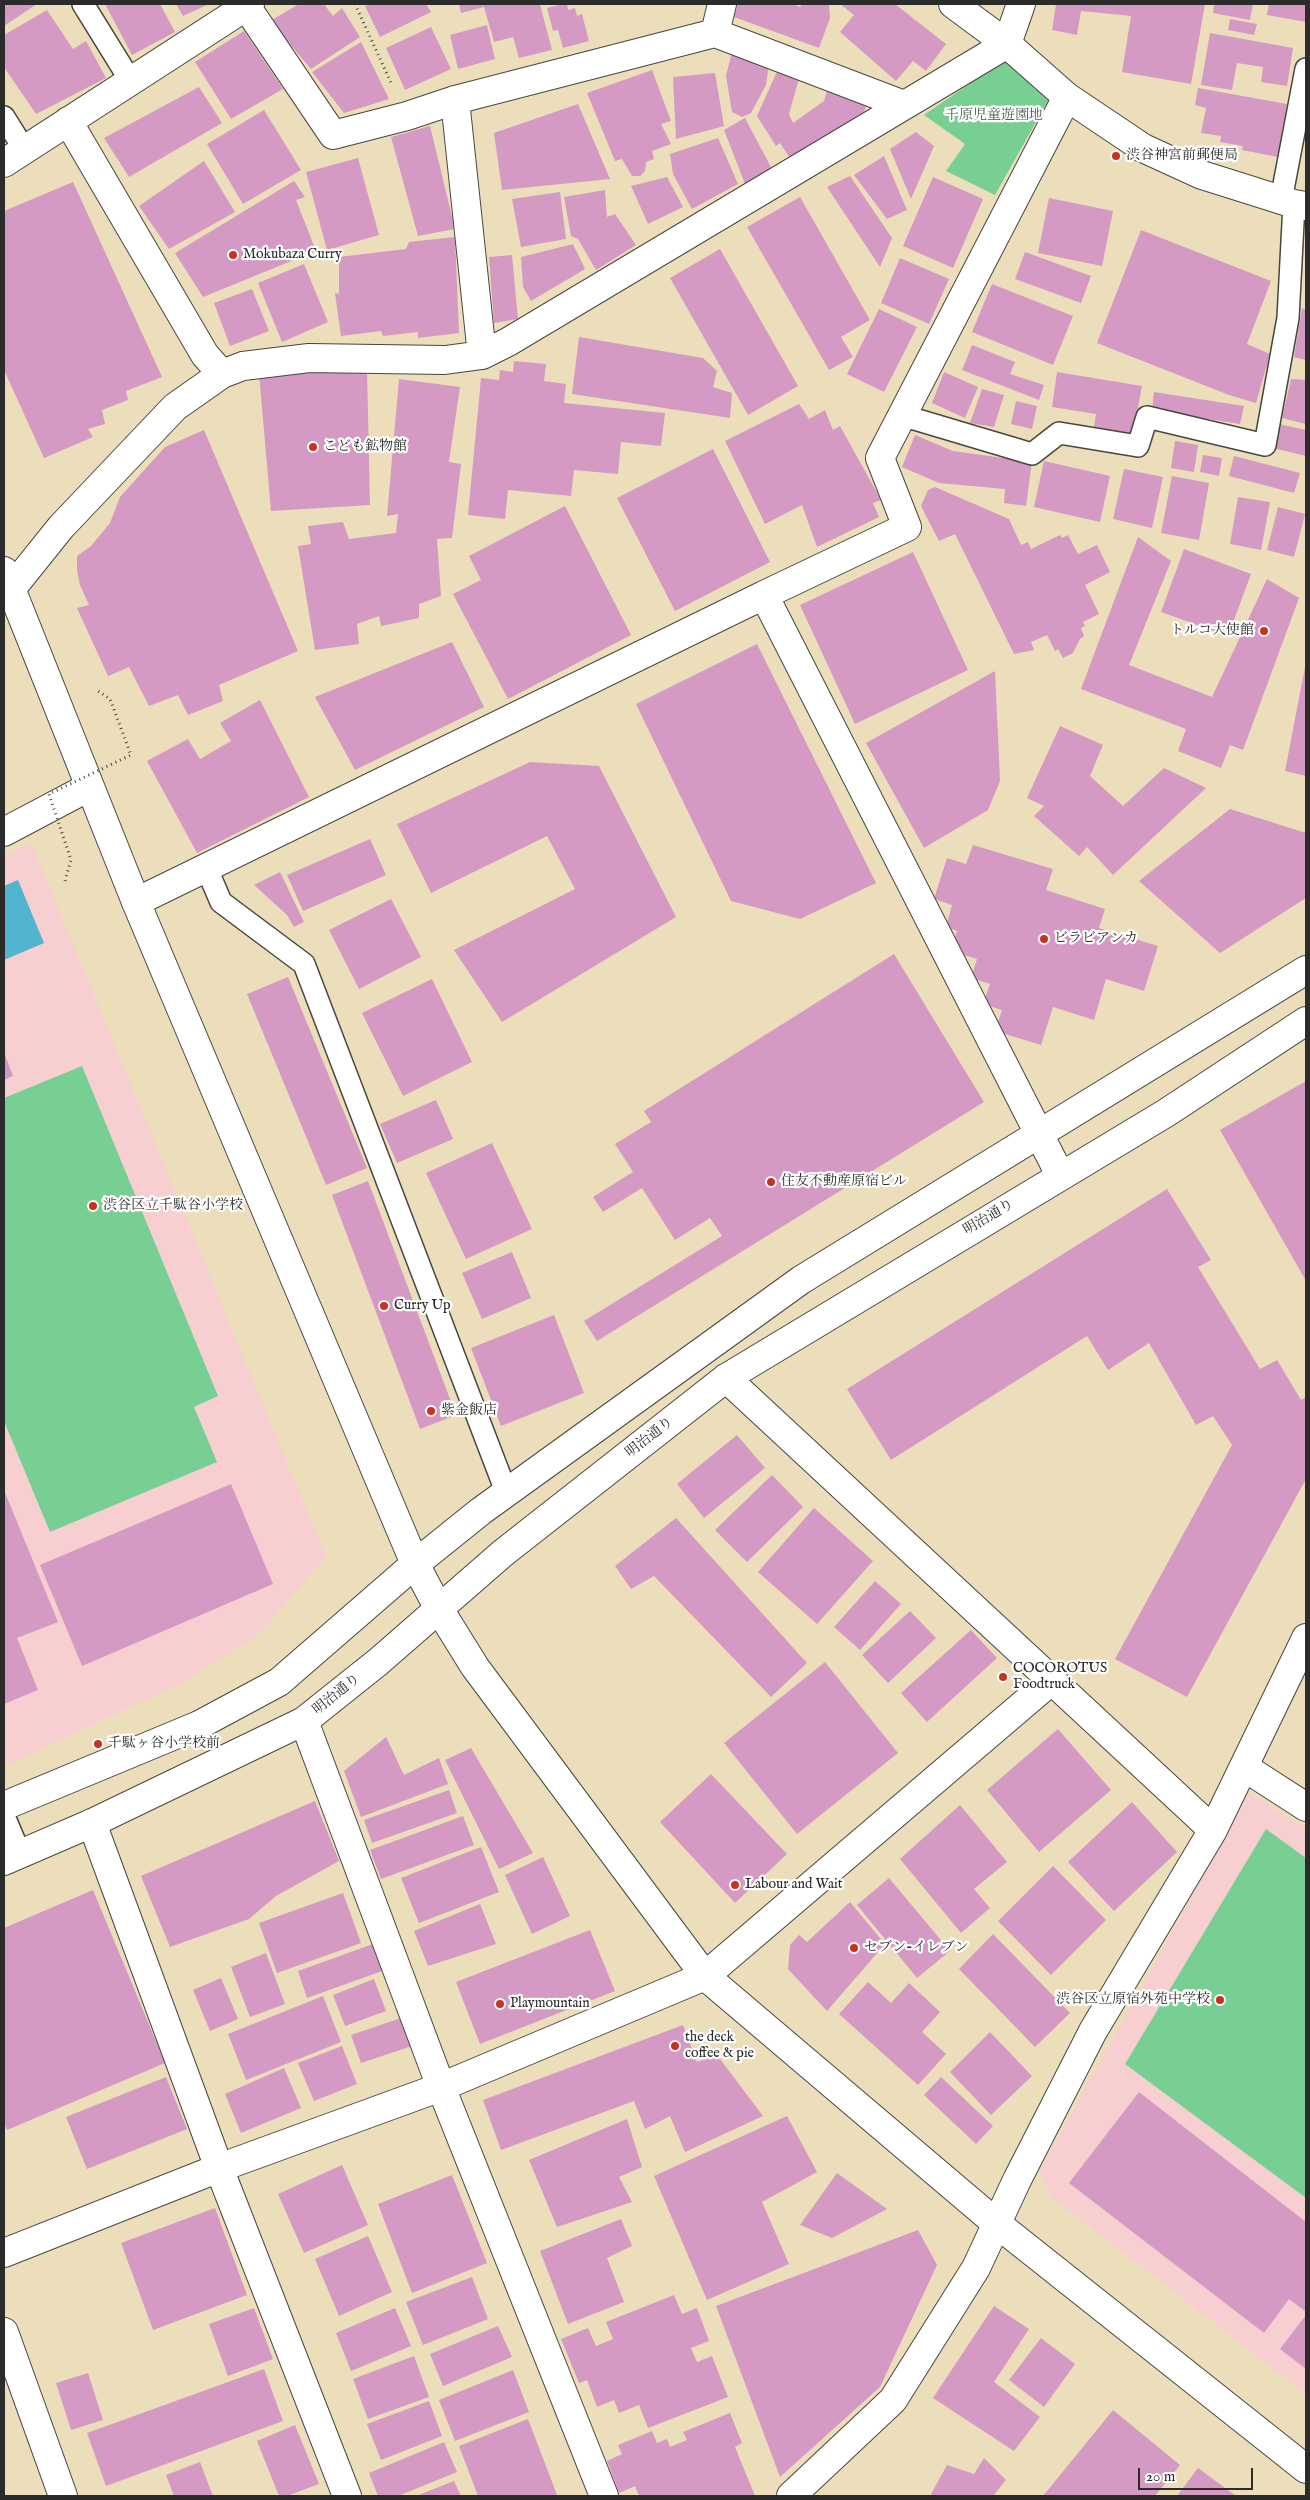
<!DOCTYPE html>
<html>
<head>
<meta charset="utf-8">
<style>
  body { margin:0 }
  #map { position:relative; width:1310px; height:2500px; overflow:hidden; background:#ecdebb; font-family:"IM FELL English",serif }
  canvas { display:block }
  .frame { position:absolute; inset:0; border:5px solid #2b2b2b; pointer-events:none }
  .scale { position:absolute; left:1138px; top:2468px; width:115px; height:22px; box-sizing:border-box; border:2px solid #2b2b2b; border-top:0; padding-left:6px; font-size:15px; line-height:18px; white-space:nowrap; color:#2b2b2b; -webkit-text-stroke:4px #fff; paint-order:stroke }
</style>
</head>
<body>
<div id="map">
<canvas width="1310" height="2500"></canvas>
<div class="frame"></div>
<div class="scale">20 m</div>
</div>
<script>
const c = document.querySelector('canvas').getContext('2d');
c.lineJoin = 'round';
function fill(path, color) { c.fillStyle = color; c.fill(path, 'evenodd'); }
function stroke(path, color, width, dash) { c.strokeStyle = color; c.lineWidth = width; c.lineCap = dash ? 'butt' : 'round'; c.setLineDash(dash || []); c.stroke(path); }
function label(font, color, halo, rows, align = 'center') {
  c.font = font + ' "IM FELL English","Noto Serif JP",serif'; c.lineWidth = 4.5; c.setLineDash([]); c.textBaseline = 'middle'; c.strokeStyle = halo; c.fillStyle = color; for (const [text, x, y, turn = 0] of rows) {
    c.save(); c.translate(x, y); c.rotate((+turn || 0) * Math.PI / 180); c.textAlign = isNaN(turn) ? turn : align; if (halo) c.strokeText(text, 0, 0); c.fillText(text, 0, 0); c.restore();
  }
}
fill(new Path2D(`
  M31,842L326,1557L257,1636L186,1681L4,1767V856Z
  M1249,1793L1306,1829V2394L1051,2197L1040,2170Z`), '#f7cfd0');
fill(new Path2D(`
  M1004,60L1049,99L995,195L946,171L965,144L924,115Z
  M82,1066L218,1396L194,1407L217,1462L50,1532L4,1421V1098Z
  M1266,1829L1306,1858V2198L1125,2064Z`), '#78cf94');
fill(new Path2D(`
  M18,880L44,943L4,960V886Z`), '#52b5d0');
fill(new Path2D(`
  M4,4H37L4,26Z
  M105,4H160L175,32L132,55Z
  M176,4H209L183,16Z
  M299,4H324L333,16L342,8L360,37L311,69L270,21Z
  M371,4H426L431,12L380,37L365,6Z
  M459,4H540L552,50L519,58L513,37L494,42L484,7L461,13Z
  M563,4H567L568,10L575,8L577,16L582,14L589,41L563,48L558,30L553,31L547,8Z
  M738,4H792L800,7L802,4H829L830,18L819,48L734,17Z
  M840,4H895L946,44L926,71L913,61L896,81L840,32L854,15Z
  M1056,4H1205L1191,84L1122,72L1131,16L1081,11L1077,35L1052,30Z
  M1214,4H1253L1250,20L1213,13Z
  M1269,4H1306V22L1267,15Z
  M47,10L73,49L86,41L106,78L36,114L4,67V35Z
  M1230,19L1257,24L1254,35L1228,30Z
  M487,25L495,59L458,69L450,35Z
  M431,27L451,69L405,90L386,48Z
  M244,31L283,89L231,119L195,62Z
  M1210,33L1293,48L1287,86L1261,82L1263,67L1237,63L1232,90L1201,85Z
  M361,42L389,99L344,113L312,72Z
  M732,52L769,64L766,85L751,113L742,117L732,112L726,76Z
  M779,67L800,75L789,114L793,123L824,101L828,87L863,101L866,106L864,112L790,158L780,143L776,146L757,116Z
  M652,70L671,121L661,124L671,144L652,151L654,159L646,162L645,171L640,176H632L622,159L615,161L587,93Z
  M715,73L724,126L676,139L673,77Z
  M199,87L222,123L129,177L104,138Z
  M1198,88L1287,104L1278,157L1242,150L1243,146L1220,142L1221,136L1201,133L1206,108L1195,105Z
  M578,104L610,179L502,190L494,133Z
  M264,110L301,170L243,204L207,144Z
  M745,118L773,171L745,184L724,130Z
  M430,126L455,229L418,236L391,137Z
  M916,132L934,146L911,199L890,149Z
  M718,138L738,184L692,209L673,174L670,154Z
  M884,156L907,210L887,219L854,175Z
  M358,158L379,235L327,250L306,172Z
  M204,161L235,212L169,249L139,206Z
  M850,176L892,238L880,267L827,187Z
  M667,177L683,207L648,224L631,186Z
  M933,177L983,199L953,268L903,246Z
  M294,181L305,197L296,200L316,251L203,297L175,253Z
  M73,182L162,377L126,391L128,400L102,410L105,424L88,429L93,437L44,458L4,370V211Z
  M605,190L607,217L615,214L636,245L596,270L578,239L571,236L564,197Z
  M560,192L566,239L521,247L512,199Z
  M800,197L870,320L841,337L853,357L829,370L747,227Z
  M1049,198L1113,211L1102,266L1038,253Z
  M1141,230L1271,281L1247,344L1270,354L1256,403L1229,395L1097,343Z
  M455,237L459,333L418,338V332L383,336L381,331L341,336L335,293L339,294V257L406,249L409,242Z
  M573,244L585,269L531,301L523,287L521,257Z
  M720,249L798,386L748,415L670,278Z
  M1025,252L1091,276L1081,303L1015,279Z
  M512,255L518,319L494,323L489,257Z
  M900,258L949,279L929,324L881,303Z
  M304,264L328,322L282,342L258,283Z
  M992,284L1073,316L1053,365L972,332Z
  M252,289L269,331L230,346L214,303Z
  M1302,308L1306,310V360L1294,357Z
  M879,309L917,327L884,392L847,374Z
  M579,337L703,358L717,371L713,387L732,393L730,418L572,394Z
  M972,345L1015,362L1010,374L1044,385L1039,400L962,370Z
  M514,361L546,364L544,381L566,384L564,403L665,413L661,446L621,442L618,474L574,470L571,496L508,490L505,519L468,515L481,378L499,380L500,370L513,372Z
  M367,370L370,505L271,511L259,373Z
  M944,372L978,387L965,418L932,403Z
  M1057,372L1142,386L1132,440L1093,433L1096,414L1052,407Z
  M399,379L460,387L449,462L461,464L452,538L437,539L441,596L419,604V618L381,626L379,616L357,624L359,644L315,650L298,546L311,544L308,526L343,522L349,539L396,533L398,514L387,516Z
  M1291,379L1306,380V424L1282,418Z
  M982,389L1004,395L994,427L970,423Z
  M1154,392L1244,406L1240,424L1152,410Z
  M1016,401L1037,406L1032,429L1011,424Z
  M799,404L809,419L825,410L833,430L840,426L881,500L873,503L879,517L817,547L802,505L765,524L725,441Z
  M1279,424L1306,430V456L1273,448Z
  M204,430L298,651L219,685L223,701L188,715L178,695L149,706L129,667L108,676L77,608L89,605L80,585L77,570V556L91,546L110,523L120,497L165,447Z
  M915,435L953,451L1032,462L1026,506L1004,503L1005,489L939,483L902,467Z
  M1175,441L1198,445L1194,472L1171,468Z
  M713,449L770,562L675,611L617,498Z
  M1203,455L1222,458L1219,476L1200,472Z
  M1234,456L1300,473L1294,493L1229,476Z
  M1044,461L1110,476L1100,522L1034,507Z
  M1124,469L1163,477L1152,528L1113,519Z
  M1172,476L1209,483L1199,540L1161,533Z
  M935,487L1009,519L1021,545L1028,542L1031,549L1060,535L1062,538L1068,535L1078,554L1097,545L1110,572L1085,585L1099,614L1083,622L1085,626L1081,628L1084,636L1080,639L1073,653L1063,658L1058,649L1055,651L1047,635L1031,642L1034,650L1014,654L955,534L939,541L921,506L928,490Z
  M1238,497L1270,502L1261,550L1230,544Z
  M565,506L631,635L508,699L453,594L481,580L469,556Z
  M1278,507L1305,514L1294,557L1267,550Z
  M1138,537L1171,561L1129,665L1212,697L1267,579L1299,598L1243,750L1230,745L1221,768L1178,751L1186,729L1081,689Z
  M1184,549L1251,574L1228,636L1161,612Z
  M913,552L968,670L855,724L800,605Z
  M452,642L484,707L355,770L315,697Z
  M757,644L876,883L800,919L731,901L636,704Z
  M1305,667H1306V776L1285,771Z
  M995,671L1000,781L988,810L924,848L866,743Z
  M260,700L309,797L197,853L147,761L188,739L200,759L231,741L220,723Z
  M1060,726L1103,745L1090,776L1123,806L1164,768L1206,788L1113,875L1087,847L1079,856L1034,816L1044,806L1027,798Z
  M530,762L599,766L676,917L502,1022L454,950L575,889L547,836L431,893L397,824Z
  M1230,809L1306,833V898L1220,953L1139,881Z
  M370,839L386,875L303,911L287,875Z
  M973,845L1053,869L1046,890L1105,909L1099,928L1158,946L1144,991L1106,979L1094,1020L1053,1007L1041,1045L995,1031L1002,1010L983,1004L990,984L971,978L977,959L951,951L957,931L946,927L952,905L934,899L947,858L966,864Z
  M280,872L304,922L294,927L287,915L254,885Z
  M391,899L421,957L359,989L329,930Z
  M894,954L984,1102L597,1341L584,1321L722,1236L710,1218L675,1240L642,1188L603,1212L593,1197L633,1172L615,1144L651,1122L644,1111Z
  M288,977L367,1168L326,1185L247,994Z
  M432,979L472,1062L403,1096L362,1013Z
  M4,1052L13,1076L4,1080Z
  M1306,1081V1281L1220,1130Z
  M436,1100L453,1139L397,1163L380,1124Z
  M492,1143L532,1229L466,1259L426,1173Z
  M368,1181L456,1415L420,1429L332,1195Z
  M1167,1189L1211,1260L1198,1267L1260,1369L1277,1360L1301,1400L1306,1397V1479L1187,1697L1115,1659L1232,1445L1213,1416L1196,1425L1149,1343L1108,1370L1087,1336L891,1460L847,1389Z
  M512,1252L531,1298L482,1319L462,1273Z
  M554,1315L584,1393L501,1426L471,1348Z
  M737,1435L765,1468L704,1518L677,1484Z
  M772,1475L803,1507L747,1562L715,1530Z
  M231,1484L273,1584L82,1666L40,1565Z
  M4,1490L58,1622L17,1638L38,1690L4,1704Z
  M814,1508L873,1561L817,1624L758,1572Z
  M676,1518L807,1663L771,1697L654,1576L631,1589L615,1566Z
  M875,1581L901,1604L860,1650L834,1627Z
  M910,1611L936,1638L888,1683L862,1655Z
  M971,1630L997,1658L927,1722L901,1693Z
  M825,1662L898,1753L797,1834L724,1743Z
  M1058,1729L1111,1790L1039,1852L987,1790Z
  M386,1737L404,1775L439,1758L448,1784L361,1817L344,1771Z
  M471,1748L533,1853L499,1869L445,1760Z
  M711,1774L787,1854L735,1903L660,1822Z
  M449,1790L457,1813L372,1843L364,1820Z
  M315,1801L339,1861L276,1896L249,1919L170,1947L141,1876Z
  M1132,1802L1177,1852L1114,1911L1068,1862Z
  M960,1805L1007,1862L974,1889L990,1908L961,1933L900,1859Z
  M463,1816L474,1845L381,1879L370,1850Z
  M481,1847L499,1892L419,1923L401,1878Z
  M543,1857L570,1916L532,1934L505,1875Z
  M1053,1866L1106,1920L1051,1975L998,1921Z
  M889,1878L950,1951L917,1978L857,1905Z
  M93,1890L165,2063L7,2130L4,2123V1928Z
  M343,1893L361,1943L277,1973L259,1923Z
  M850,1902L885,1944L827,2011L788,1969L790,1945L799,1935L807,1942Z
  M480,1904L496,1944L428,1966L414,1931Z
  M590,1930L615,1991L480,2044L456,1982Z
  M993,1934L1070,2013L1035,2047L959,1969Z
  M373,1944L382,1971L307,1998L298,1971Z
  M266,1953L285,2004L250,2017L231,1967Z
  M221,1978L238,2019L210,2031L193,1990Z
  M374,1979L386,2011L345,2026L333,1995Z
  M868,1982L891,2003L909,1983L940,2012L922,2032L946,2054L918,2085L839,2014Z
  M323,1996L341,2042L246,2080L228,2034Z
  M401,2018L412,2046L361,2063L351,2035Z
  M683,2025L697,2062L717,2055L763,2116L685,2152L670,2116L645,2129L634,2101L501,2150L483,2100Z
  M990,2032L1032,2076L991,2115L950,2072Z
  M342,2046L357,2084L314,2101L298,2063Z
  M284,2068L301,2108L241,2133L225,2094Z
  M166,2077L187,2129L87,2169L66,2117Z
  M941,2077L993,2126L976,2144L924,2095Z
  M1139,2092L1306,2222V2312L1289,2299L1264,2333L1069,2183Z
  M787,2116L817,2172L762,2202L789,2264L707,2300L654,2176Z
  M627,2119L642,2167L619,2177L632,2202L557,2227L529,2160Z
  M342,2165L368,2225L304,2253L278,2194Z
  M837,2173L887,2209L832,2238L800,2225Z
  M452,2175L487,2263L412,2293L378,2204Z
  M215,2208L247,2295L153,2330L121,2243Z
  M621,2219L632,2246L607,2258L624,2302L568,2324L540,2251Z
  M918,2230L937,2265L880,2387L780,2477L716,2306Z
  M368,2236L392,2292L339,2316L315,2259Z
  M472,2277L488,2319L423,2345L406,2302Z
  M674,2295L682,2314L697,2308L709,2341L691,2348L697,2362L712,2356L728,2397L648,2428L639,2405L619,2413L614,2400L597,2407L587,2380L579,2383L561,2339L588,2328L596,2346L613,2339L606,2322Z
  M994,2306L1029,2329L994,2382L1040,2417L1014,2451L933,2398Z
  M254,2308L273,2359L228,2376L209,2324Z
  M395,2308L411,2346L351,2371L336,2333Z
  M1306,2315V2369L1280,2349Z
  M498,2326L512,2357L443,2386L430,2354Z
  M1041,2338L1075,2364L1044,2407L1009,2380Z
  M414,2356L429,2397L368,2419L353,2379Z
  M264,2369L283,2421L106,2486L87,2433Z
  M513,2370L529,2412L455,2441L439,2400Z
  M88,2373L103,2420L71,2430L56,2383Z
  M429,2401L442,2436L381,2460L367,2424Z
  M1113,2410L1180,2465L1155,2496H1043Z
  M730,2413L742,2443L735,2447L755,2496H639L635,2486L619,2493L607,2461L622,2454L618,2445L652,2431L657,2443L667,2439L670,2447L687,2440L683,2432Z
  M528,2419L557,2495L478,2496L459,2446Z
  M295,2425L319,2484L287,2496H279L257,2441Z
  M444,2442L457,2472L398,2496H378L369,2473Z
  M984,2458L1006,2480L993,2496H930L947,2465L974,2474Z
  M200,2462L213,2496H174L166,2475Z
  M1198,2468L1236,2496H1177Z
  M454,2481L461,2496H416Z`), '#d49ac3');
const service = new Path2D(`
  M83,4L130,80
  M4,117L24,149
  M1281,200L1306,69
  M901,415L1032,454L1059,433L1138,446L1147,417L1265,445L1288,318L1294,204
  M206,867L221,902L304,964L507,1494
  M4,1816L20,1854`);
const pedestrian = new Path2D(`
  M1244,1767L1306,1807`);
const minor = new Path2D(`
  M246,6L333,135L407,116L455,100L715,33L722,4
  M715,33L904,105
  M455,100L482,355
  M68,121L205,355L222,374
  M4,163L250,4
  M4,598L61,527L175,407L222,374L243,366L309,358L445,360L482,355L508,342L1007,44L1021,4
  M4,832L89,787
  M136,902L764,595
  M1060,1175L764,595L907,527L880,458L1067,97
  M726,1378L1213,1830
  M304,1721L441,2087L604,2496
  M92,1823L219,2168L347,2496
  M705,1976L1052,1680
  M4,2332L63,2496
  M791,2496L893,2400L976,2268L1017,2180L1093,2031L1213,1830L1306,1638`);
const tertiary = new Path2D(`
  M953,4L1007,44L1067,97L1143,148L1202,175L1294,204L1306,206
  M4,571L136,902L415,1564L439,1609L475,1667L705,1976L996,2223L1306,2469
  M4,2253L219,2168L441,2087L705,1976`);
const primary = new Path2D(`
  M4,1806L199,1725L279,1682L415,1564L481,1511L801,1280L1306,970
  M4,1861L92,1823L304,1721L378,1662L503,1553L726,1378L1166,1113L1306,1021`);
stroke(service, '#484641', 24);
stroke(pedestrian, '#484641', 30);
stroke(minor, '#484641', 30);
stroke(tertiary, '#484641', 30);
stroke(primary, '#484641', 30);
stroke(new Path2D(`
  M355,4L392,85`), '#484641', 3, [1, 4]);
stroke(service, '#fff', 21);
stroke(pedestrian, '#fff', 28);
stroke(minor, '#fff', 28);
stroke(tertiary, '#fff', 28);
stroke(primary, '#fff', 28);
stroke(new Path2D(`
  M65,881L71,860L49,794L131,755L110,699L98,691`), '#484641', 3, [1, 4]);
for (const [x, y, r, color] of [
  [1116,156,5,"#c8321e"],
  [233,255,5,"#c8321e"],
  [313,447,5,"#c8321e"],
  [1264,631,5,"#c8321e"],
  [1044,939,5,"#c8321e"],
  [771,1182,5,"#c8321e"],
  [93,1206,5,"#c8321e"],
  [384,1306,5,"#c8321e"],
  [431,1411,5,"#c8321e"],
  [1003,1677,5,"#c8321e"],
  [98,1744,5,"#c8321e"],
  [735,1885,5,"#c8321e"],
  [854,1948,5,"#c8321e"],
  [1220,2000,5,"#c8321e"],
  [500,2004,5,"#c8321e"],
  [675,2046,5,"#c8321e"]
]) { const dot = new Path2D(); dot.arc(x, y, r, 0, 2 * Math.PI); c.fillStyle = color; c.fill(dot); stroke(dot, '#fff', 2); }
label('14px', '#466450', '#fff', [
  ["千原児童遊園地",994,116]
]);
label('14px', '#2b2b2b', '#fff', [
  ["渋谷神宮前郵便局",1126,156],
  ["Mokubaza Curry",243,255],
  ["こども鉱物館",323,447],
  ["トルコ大使館",1254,631,"right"],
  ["ビラビアンカ",1054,939],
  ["住友不動産原宿ビル",781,1182],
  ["渋谷区立千駄谷小学校",103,1206],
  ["Curry Up",394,1306],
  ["紫金飯店",441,1411],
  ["COCOROTUS",1013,1669],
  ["Foodtruck",1013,1685],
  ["千駄ヶ谷小学校前",108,1744],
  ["Labour and Wait",745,1885],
  ["セブン-イレブン",864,1948],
  ["渋谷区立原宿外苑中学校",1210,2000,"right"],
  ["Playmountain",510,2004],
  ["the deck",685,2038],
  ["coffee & pie",685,2054]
], 'left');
label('14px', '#2b2b2b', '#fff', [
  ["明治通り",989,1218,-31],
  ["明治通り",650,1438,-38],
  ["明治通り",337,1695,-39]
]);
</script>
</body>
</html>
